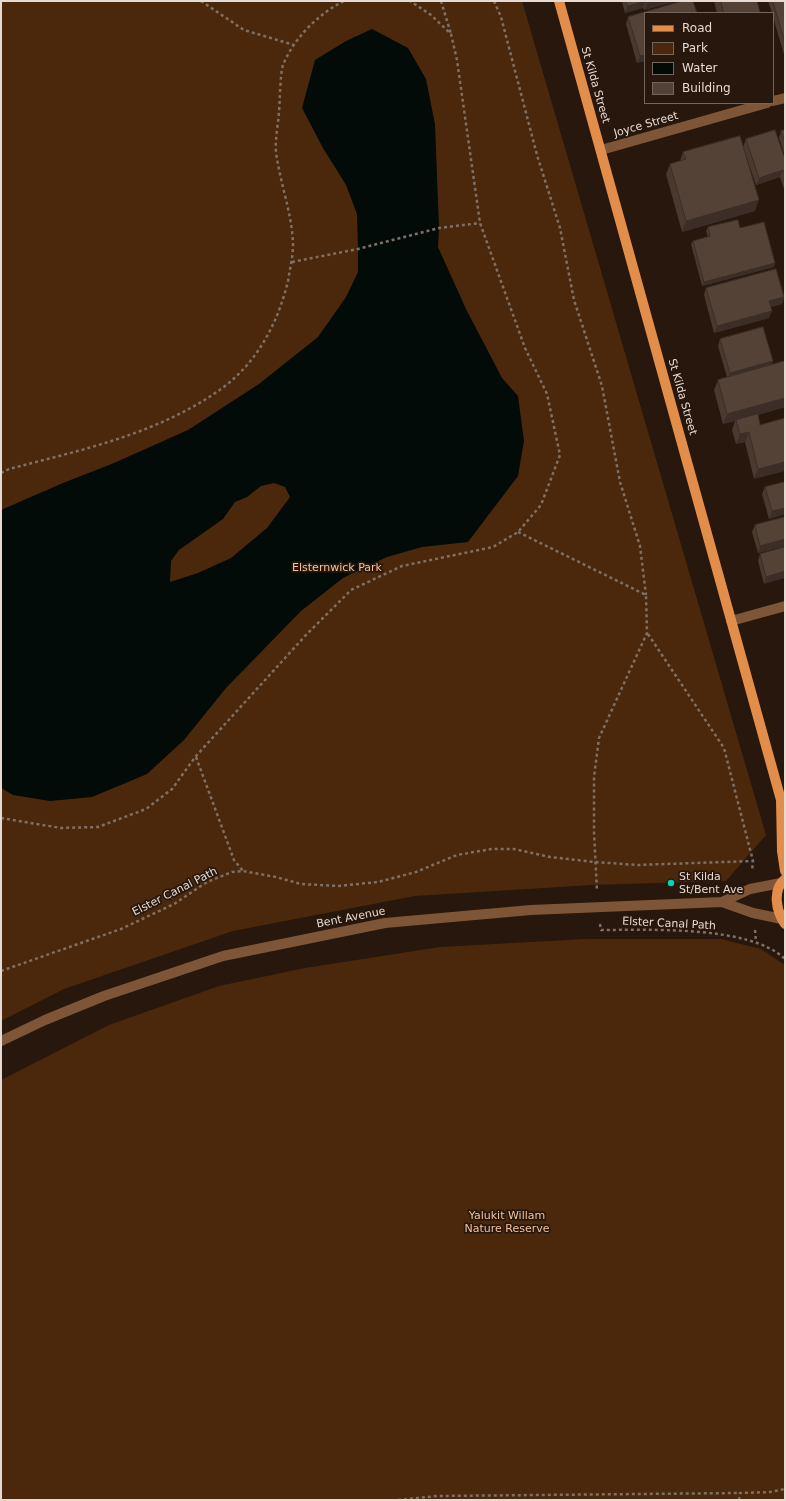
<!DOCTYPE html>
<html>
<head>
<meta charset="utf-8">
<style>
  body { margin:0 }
  #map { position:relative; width:786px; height:1501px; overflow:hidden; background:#27170c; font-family:"DejaVu Sans",sans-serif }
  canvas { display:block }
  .frame { position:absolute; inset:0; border:2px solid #e6dad3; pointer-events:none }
  .legend { position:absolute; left:644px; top:12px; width:130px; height:92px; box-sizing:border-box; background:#27170c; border:1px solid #73655c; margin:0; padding:5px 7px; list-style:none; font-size:12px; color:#e6dad3 }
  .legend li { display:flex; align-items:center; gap:8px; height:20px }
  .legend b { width:20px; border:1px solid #73655c }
</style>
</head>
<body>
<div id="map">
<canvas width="786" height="1501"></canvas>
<div class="frame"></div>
<ul class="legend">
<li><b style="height:5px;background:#e38d4b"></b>Road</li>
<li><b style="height:11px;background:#4b280b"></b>Park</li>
<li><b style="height:11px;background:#020b08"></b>Water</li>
<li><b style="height:11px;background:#554236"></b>Building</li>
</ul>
</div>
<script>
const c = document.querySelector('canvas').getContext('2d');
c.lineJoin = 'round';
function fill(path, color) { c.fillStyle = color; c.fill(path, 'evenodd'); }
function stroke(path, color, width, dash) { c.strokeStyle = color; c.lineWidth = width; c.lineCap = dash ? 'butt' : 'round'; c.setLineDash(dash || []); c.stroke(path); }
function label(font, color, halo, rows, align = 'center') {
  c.font = font + ' "DejaVu Sans",sans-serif'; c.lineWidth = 3.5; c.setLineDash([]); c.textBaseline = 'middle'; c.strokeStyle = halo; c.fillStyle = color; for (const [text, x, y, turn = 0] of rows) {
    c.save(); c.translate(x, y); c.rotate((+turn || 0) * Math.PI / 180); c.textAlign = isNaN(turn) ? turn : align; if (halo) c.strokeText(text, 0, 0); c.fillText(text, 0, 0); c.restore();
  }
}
fill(new Path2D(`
  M1,1H522L766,835L726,881L592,885L415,896L233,931L64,989L1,1021Z
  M585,939H721L761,949L785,965V1500H1V1080L109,1025L219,986L305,968L440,947Z`), '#4b280b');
fill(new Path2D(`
  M372,29L408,48L426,79L435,124L439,228L438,247L466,309L502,378L518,396L524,441L518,476L468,542L422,547L387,557L343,578L301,611L226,688L184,740L147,774L92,797L50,801L13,795L1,788V510L63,483L114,463L188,430L259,384L318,337L346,297L358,272V249L357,214L346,185L323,148L302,108L315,60L346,41ZM274,483L285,487L290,497L267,528L231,558L198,573L170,582L171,561L179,550L223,519L235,502L247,497L261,486Z`), '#020b08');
stroke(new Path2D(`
  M201,1L244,30L294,45
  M441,1L451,34
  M494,1L501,17L537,155L560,228L574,300L602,386L620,482L640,546L646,595
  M292,262L358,249L439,228L480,223
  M1,473L9,469C81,450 158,434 221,389C257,363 278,323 288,281C290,268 293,257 293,244C292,213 280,183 276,152C275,139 278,125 279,112C280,101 280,74 283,65C294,38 318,14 344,1
  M518,532L646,595L647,633L599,738L594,777V832L597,891
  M648,634L724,748L753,861
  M196,757L234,860L243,871
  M1,818L61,828L98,827L146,809L172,789L196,756L305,636L351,590L402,566L493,547L518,532L541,505L560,455L547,394L525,348L480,223L457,60L451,34L431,15L410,1
  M600,924L601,930C648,930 750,925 785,959
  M755,930L756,942
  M1,971L121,929L174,904L207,882L232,872L243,871L276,877L301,884L338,886L378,882L416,872L457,855L492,849H514L550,857L595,862L637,865L753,861L752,871
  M398,1500L437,1496L740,1493
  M739,1500L740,1493L770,1492L785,1489`), '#7e7066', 2.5, [3, 3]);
stroke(new Path2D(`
  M773,101L785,98
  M601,150L767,103
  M731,621L785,606
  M722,902L753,913L782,919
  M1,1041L45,1020L104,996L223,956L385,923L531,910L722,902L750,889L781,883`), '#7e5537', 10);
stroke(new Path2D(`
  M559,1L781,800L782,851L785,871
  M785,879C772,890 776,911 785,924`), '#e38d4b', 10);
fill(new Path2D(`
  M622,1H674V2L644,10L643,8L625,13Z
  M714,1H757L760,13H717Z
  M768,1H785V58L773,17V13H772Z
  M645,13V61L637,63L626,24L628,17Z
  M785,130V156L779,138L781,131Z
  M746,139L785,159V192L780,177L756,185L743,147Z
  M683,152L755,211L682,232L666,174L670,164L680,161Z
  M708,227L740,228L775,263L774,267L702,286L691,244L693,241L708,237L706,231Z
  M706,288L784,297L782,304L771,307L769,318L714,333L704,295Z
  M720,339L772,365L785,361V407L758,415L760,425L785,418L754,479L745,442L736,444L732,430L735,421L723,424L714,390L718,380L727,377L718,346Z
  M785,482V514L769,519L762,494L765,487Z
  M785,517V546L758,553L752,532L755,525Z
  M785,547L764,584L758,561L760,554Z`), '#49392e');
fill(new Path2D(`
  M646,1L643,8L625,13L628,6Z
  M655,1H674V2L644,10L647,3Z
  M645,55V61L637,63L640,56Z
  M783,170L780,177L756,185L759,178Z
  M759,200L755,211L682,232L686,221Z
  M775,263L774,267L702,286L704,282Z
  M784,297L782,304L766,308L769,301Z
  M772,311L769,318L714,333L717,326Z
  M773,361L771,368L728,380L730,373Z
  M785,398V407L736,421V420L735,421L723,424L727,414Z
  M749,432L745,442L736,444L740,434Z
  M785,462V471L754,479L758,469Z
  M785,508V514L769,519L772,511Z
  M785,539V546L758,553L760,546Z
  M785,571V578L764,584L766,577Z`), '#3c2e26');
const building = new Path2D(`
  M626,1H645L628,6Z
  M646,1H655L647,3Z
  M682,1H693L697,13H645V55L640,56L628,17Z
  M721,1H757L760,13H724Z
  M773,1H785V42Z
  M775,130L785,159V177L783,170L759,178L746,139Z
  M785,130V141L781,131Z
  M740,136L759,200L686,221L670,164L686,159L683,152Z
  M738,220L740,228L764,222L775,263L704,282L693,241L710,236L708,227Z
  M776,269L784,297L769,301L772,311L717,326L706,288Z
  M763,327L773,361L730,373L720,339Z
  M785,361V398L727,414L718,380Z
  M758,414L760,425L785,418V462L758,469L749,432L740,434L736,420Z
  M785,482V508L772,511L765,487Z
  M785,517V539L760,546L755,525Z
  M785,547V571L766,577L760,554Z`);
fill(building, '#554236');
stroke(building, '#3c2e26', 1);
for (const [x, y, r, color] of [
  [671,883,4,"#01d5b6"]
]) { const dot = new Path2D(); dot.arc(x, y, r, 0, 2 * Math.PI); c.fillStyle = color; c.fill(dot); stroke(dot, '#27170c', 1.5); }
label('11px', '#e6dad3', '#27170c', [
  ["St Kilda Street",595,85,74],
  ["Joyce Street",646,125,-16],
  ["St Kilda Street",682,397,74],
  ["Elster Canal Path",175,892,-27],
  ["Bent Avenue",351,918,-11],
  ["Elster Canal Path",669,924,3]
]);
label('11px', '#f4c19d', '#27170c', [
  ["Elsternwick Park",337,568],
  ["Yalukit Willam",507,1216],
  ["Nature Reserve",507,1229]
]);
label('11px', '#e6dad3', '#27170c', [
  ["St Kilda",679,877],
  ["St/Bent Ave",679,890]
], 'left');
</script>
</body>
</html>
